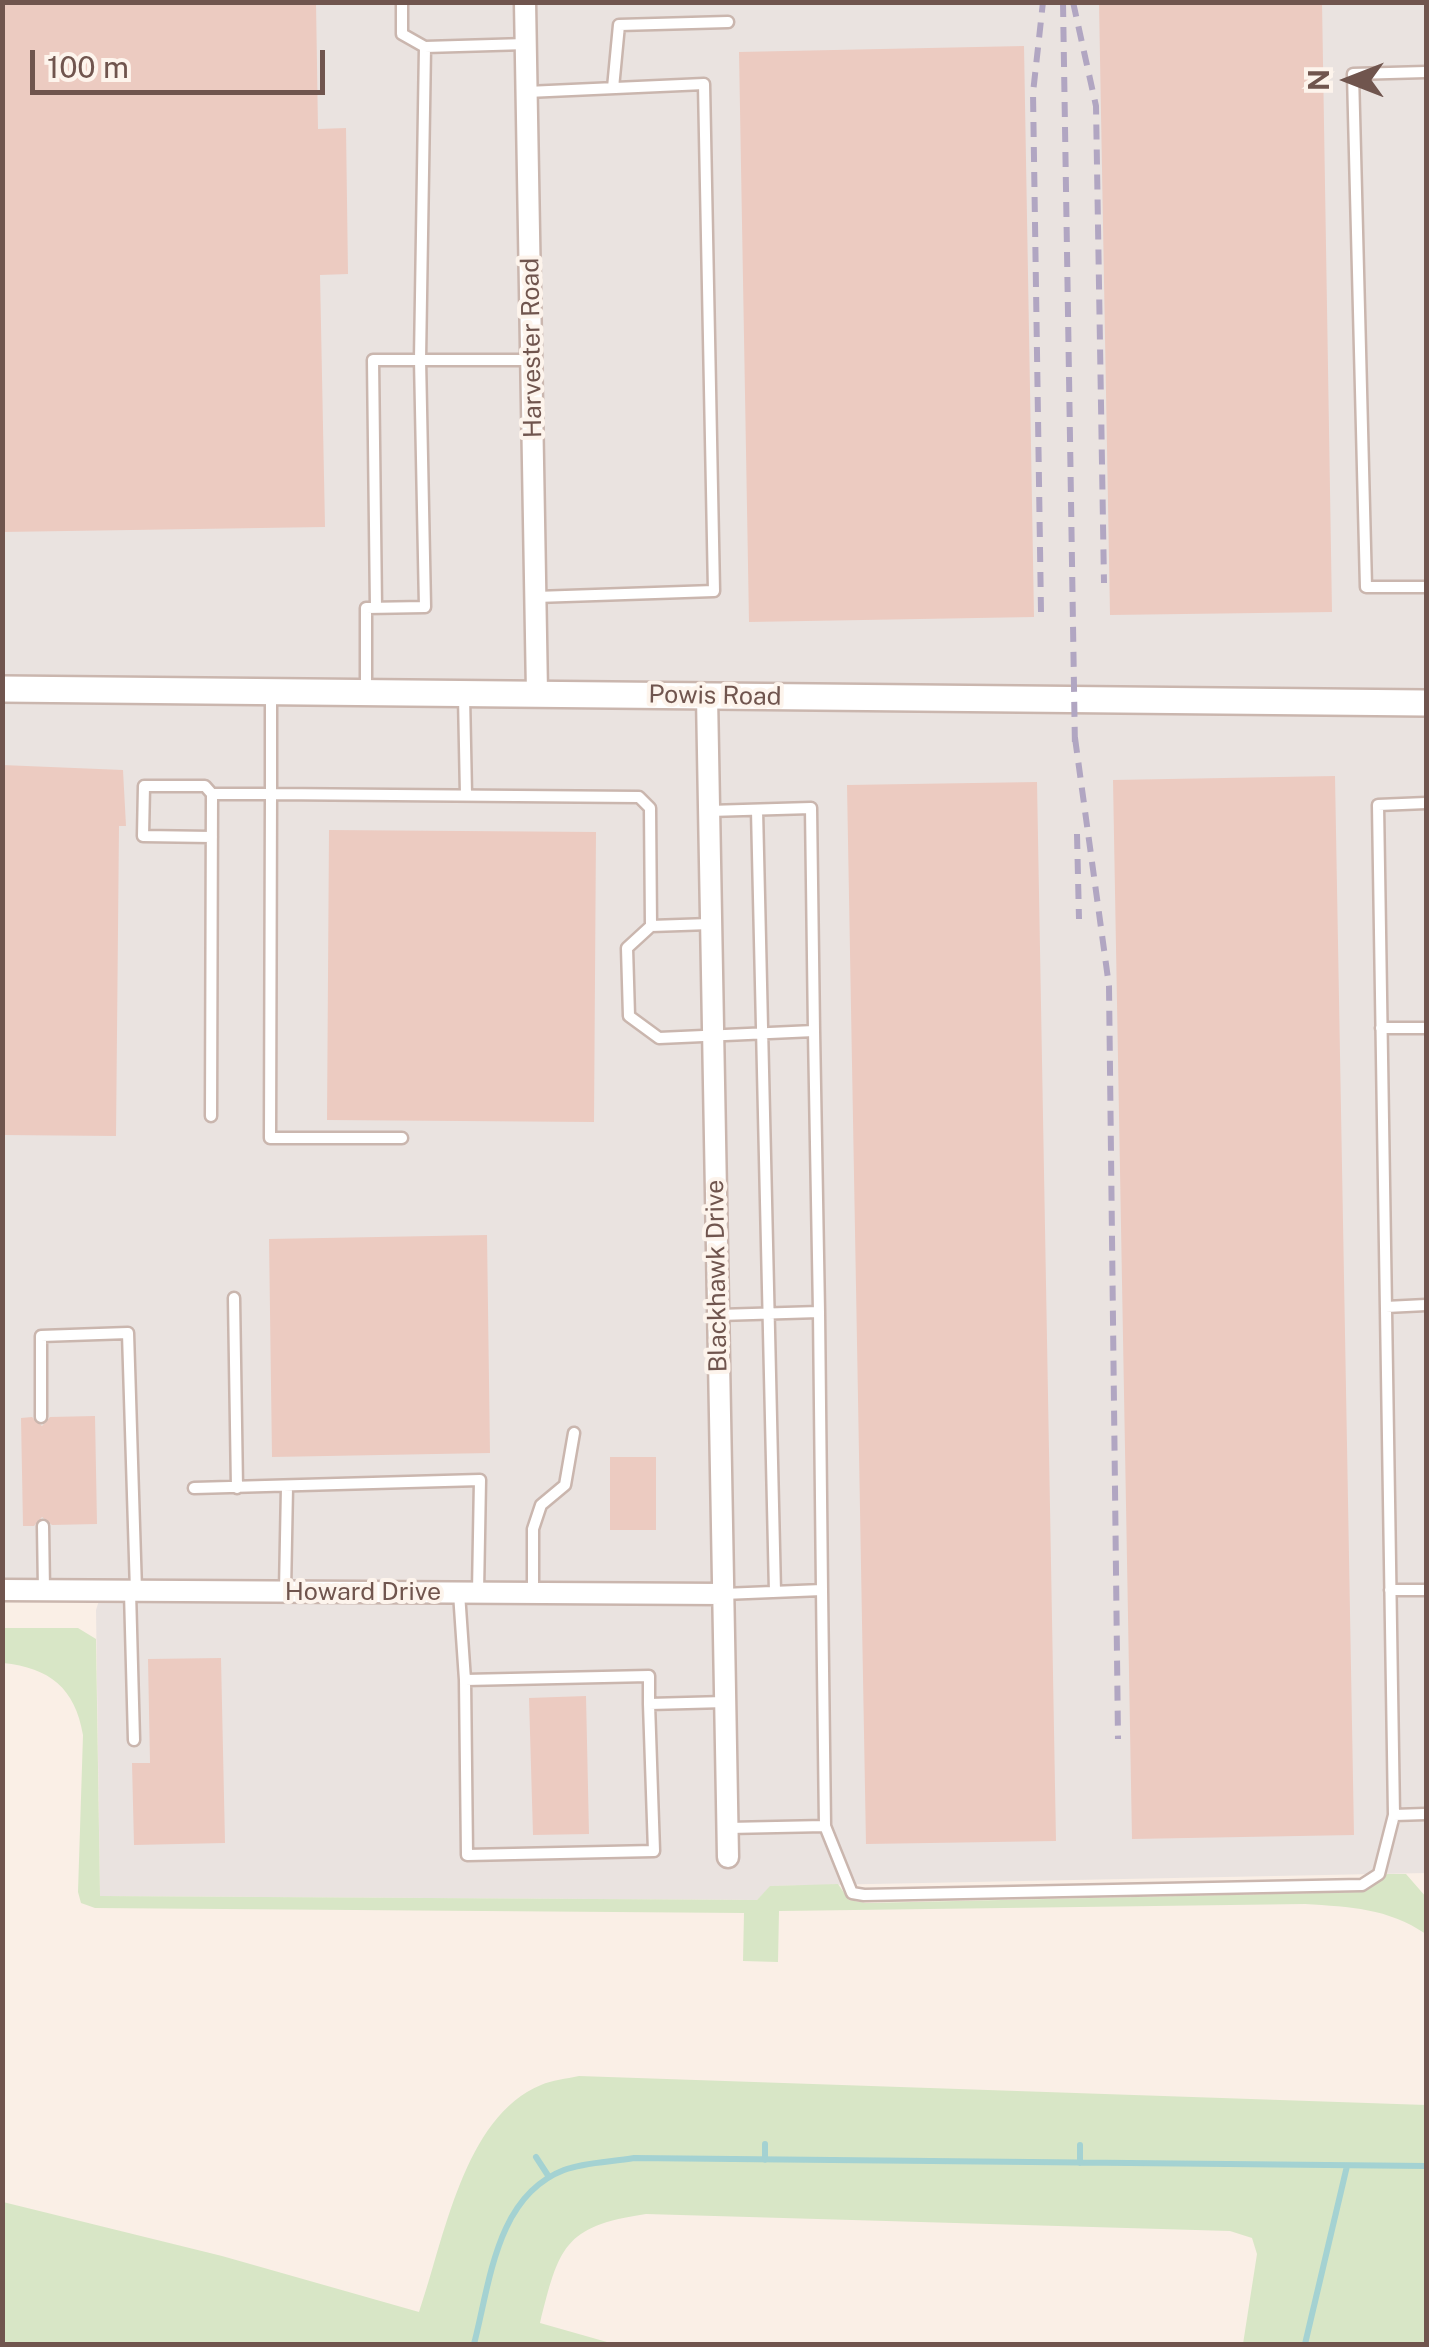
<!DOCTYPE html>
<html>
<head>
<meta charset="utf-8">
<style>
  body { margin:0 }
  #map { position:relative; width:1429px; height:2347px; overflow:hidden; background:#faefe6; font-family:"Public Sans",sans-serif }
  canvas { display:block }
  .frame { position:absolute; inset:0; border:5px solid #70554e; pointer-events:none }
  .north { position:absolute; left:1299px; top:30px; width:100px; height:100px; -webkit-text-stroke:8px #fdf4ec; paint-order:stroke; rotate:270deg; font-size:28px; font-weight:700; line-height:40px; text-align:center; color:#70554e }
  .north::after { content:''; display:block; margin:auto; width:35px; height:45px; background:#70554e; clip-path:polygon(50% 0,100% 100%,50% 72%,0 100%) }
  .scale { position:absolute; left:30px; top:50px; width:295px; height:45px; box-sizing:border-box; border:5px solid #70554e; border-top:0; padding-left:12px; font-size:30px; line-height:35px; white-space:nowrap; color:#70554e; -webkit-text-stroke:8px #fdf4ec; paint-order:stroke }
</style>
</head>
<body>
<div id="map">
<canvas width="1429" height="2347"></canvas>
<div class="frame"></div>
<div class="north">N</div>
<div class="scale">100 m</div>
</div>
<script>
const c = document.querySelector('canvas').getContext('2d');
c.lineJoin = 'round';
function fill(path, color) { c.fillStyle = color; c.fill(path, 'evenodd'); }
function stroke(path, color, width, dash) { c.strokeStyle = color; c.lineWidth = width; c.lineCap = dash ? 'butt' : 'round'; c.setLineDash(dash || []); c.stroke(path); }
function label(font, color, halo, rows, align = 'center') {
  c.font = font + ' "Public Sans",sans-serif'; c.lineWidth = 8; c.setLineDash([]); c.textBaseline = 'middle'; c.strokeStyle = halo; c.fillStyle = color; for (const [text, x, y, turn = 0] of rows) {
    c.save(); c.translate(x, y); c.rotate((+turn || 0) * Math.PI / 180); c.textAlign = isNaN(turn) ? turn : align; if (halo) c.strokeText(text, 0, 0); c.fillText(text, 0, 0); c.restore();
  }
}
fill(new Path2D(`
  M2,3H1426V1873L771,1886L757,1900L100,1896L96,1610L102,1591L3,1592Z`), '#eae3e0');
fill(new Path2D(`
  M3,1628H78L96,1639L100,1896L757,1900L770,1886L838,1884L849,1900L866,1903L1361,1892L1387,1874H1406L1426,1897V1934C1387,1908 1351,1907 1305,1904L779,1911L778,1962L743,1961L744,1913L95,1908L81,1903L78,1892L83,1735C75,1688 50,1668 3,1663Z
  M579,2076L1426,2105V2344H1243L1257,2254L1252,2238L1230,2231L646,2214C563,2226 559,2248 540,2323L614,2344H3V2202L222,2256L419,2312C444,2241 463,2117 541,2085C552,2080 566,2079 579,2076Z`), '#d8e6c6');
stroke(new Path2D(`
  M765,2144V2160
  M1080,2145V2163
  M536,2157L549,2177
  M474,2344C490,2283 496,2196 564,2170C585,2162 612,2162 634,2158L1426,2166
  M1305,2344L1347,2166`), '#a4d2d2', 6);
fill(new Path2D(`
  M2,2H316L318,129L346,128L348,274L320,275L325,527L2,532Z
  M1099,2H1322L1332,612L1110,615Z
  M1024,46L1034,617L749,622L739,52Z
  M2,765L123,770L126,826H119L116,1136L2,1135Z
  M1335,776L1354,1835L1132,1839L1113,780Z
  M1037,782L1056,1841L866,1844L847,785Z
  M329,830L596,832L594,1122L327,1120Z
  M487,1235L490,1453L272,1457L269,1239Z
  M95,1416L97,1524L52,1525L42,1517L34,1526H23L21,1418L32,1417L42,1426L50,1417Z
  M610,1457H656V1530H610Z
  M221,1658L225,1843L134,1845L132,1763H150L148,1659Z
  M586,1696L589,1834L533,1835L529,1698Z`), '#eccbc1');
const service = new Path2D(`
  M425,47L526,44
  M1426,72L1353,74L1366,587H1426
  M613,88L619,25L728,22
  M527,92L704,84L714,591L536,597
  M376,608L373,360H531
  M366,691V608L425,607L420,359L425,47L402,34V2
  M271,692V794L639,797L650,808L651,926
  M464,696L466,795
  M1426,803L1378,805L1394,1815L1426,1814
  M757,810L775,1592
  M709,811L811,808L814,1031
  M212,837L143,836L144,786H205L212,794
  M710,924L651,926L627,948L629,1016L659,1038L814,1031L819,1312
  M1381,1028H1426
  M211,1116L212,794H271L270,1138H402
  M234,1298L237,1488
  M1386,1307L1426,1305
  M719,1315L819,1312L822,1590
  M41,1417V1336L128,1333L136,1591
  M194,1488L480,1480L478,1592
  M43,1526L44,1590
  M1390,1590H1426
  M285,1591L287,1487
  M130,1592L134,1740
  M459,1593L465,1680L649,1676V1704L725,1702
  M533,1593V1529L541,1505L565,1485L574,1433
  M723,1594L822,1590L825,1826L728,1828
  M465,1680L467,1855L654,1851L649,1704
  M825,1826L852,1893L864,1895L1362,1885L1379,1874L1394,1815`);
const minor = new Path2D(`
  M525,2L537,693
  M707,696L728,1857
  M2,1590L723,1594`);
const tertiary = new Path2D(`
  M2,689L1426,703`);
stroke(service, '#cab6ae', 15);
stroke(minor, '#cab6ae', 25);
stroke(tertiary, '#cab6ae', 30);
stroke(service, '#fff', 10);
stroke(minor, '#fff', 20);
stroke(tertiary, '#fff', 25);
stroke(new Path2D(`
  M1063,2L1075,749
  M1073,2L1096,106L1104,583
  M1041,612L1033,93L1043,2
  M1075,738L1109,986L1118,1739
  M1077,834L1079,919`), '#b1a6c2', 6, [15, 10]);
label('25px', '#70554e', '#fdf4ec', [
  ["Harvester Road",532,348,-91],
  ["Powis Road",715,696,1],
  ["Blackhawk Drive",717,1276,-91],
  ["Howard Drive",363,1592]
]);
</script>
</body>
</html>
